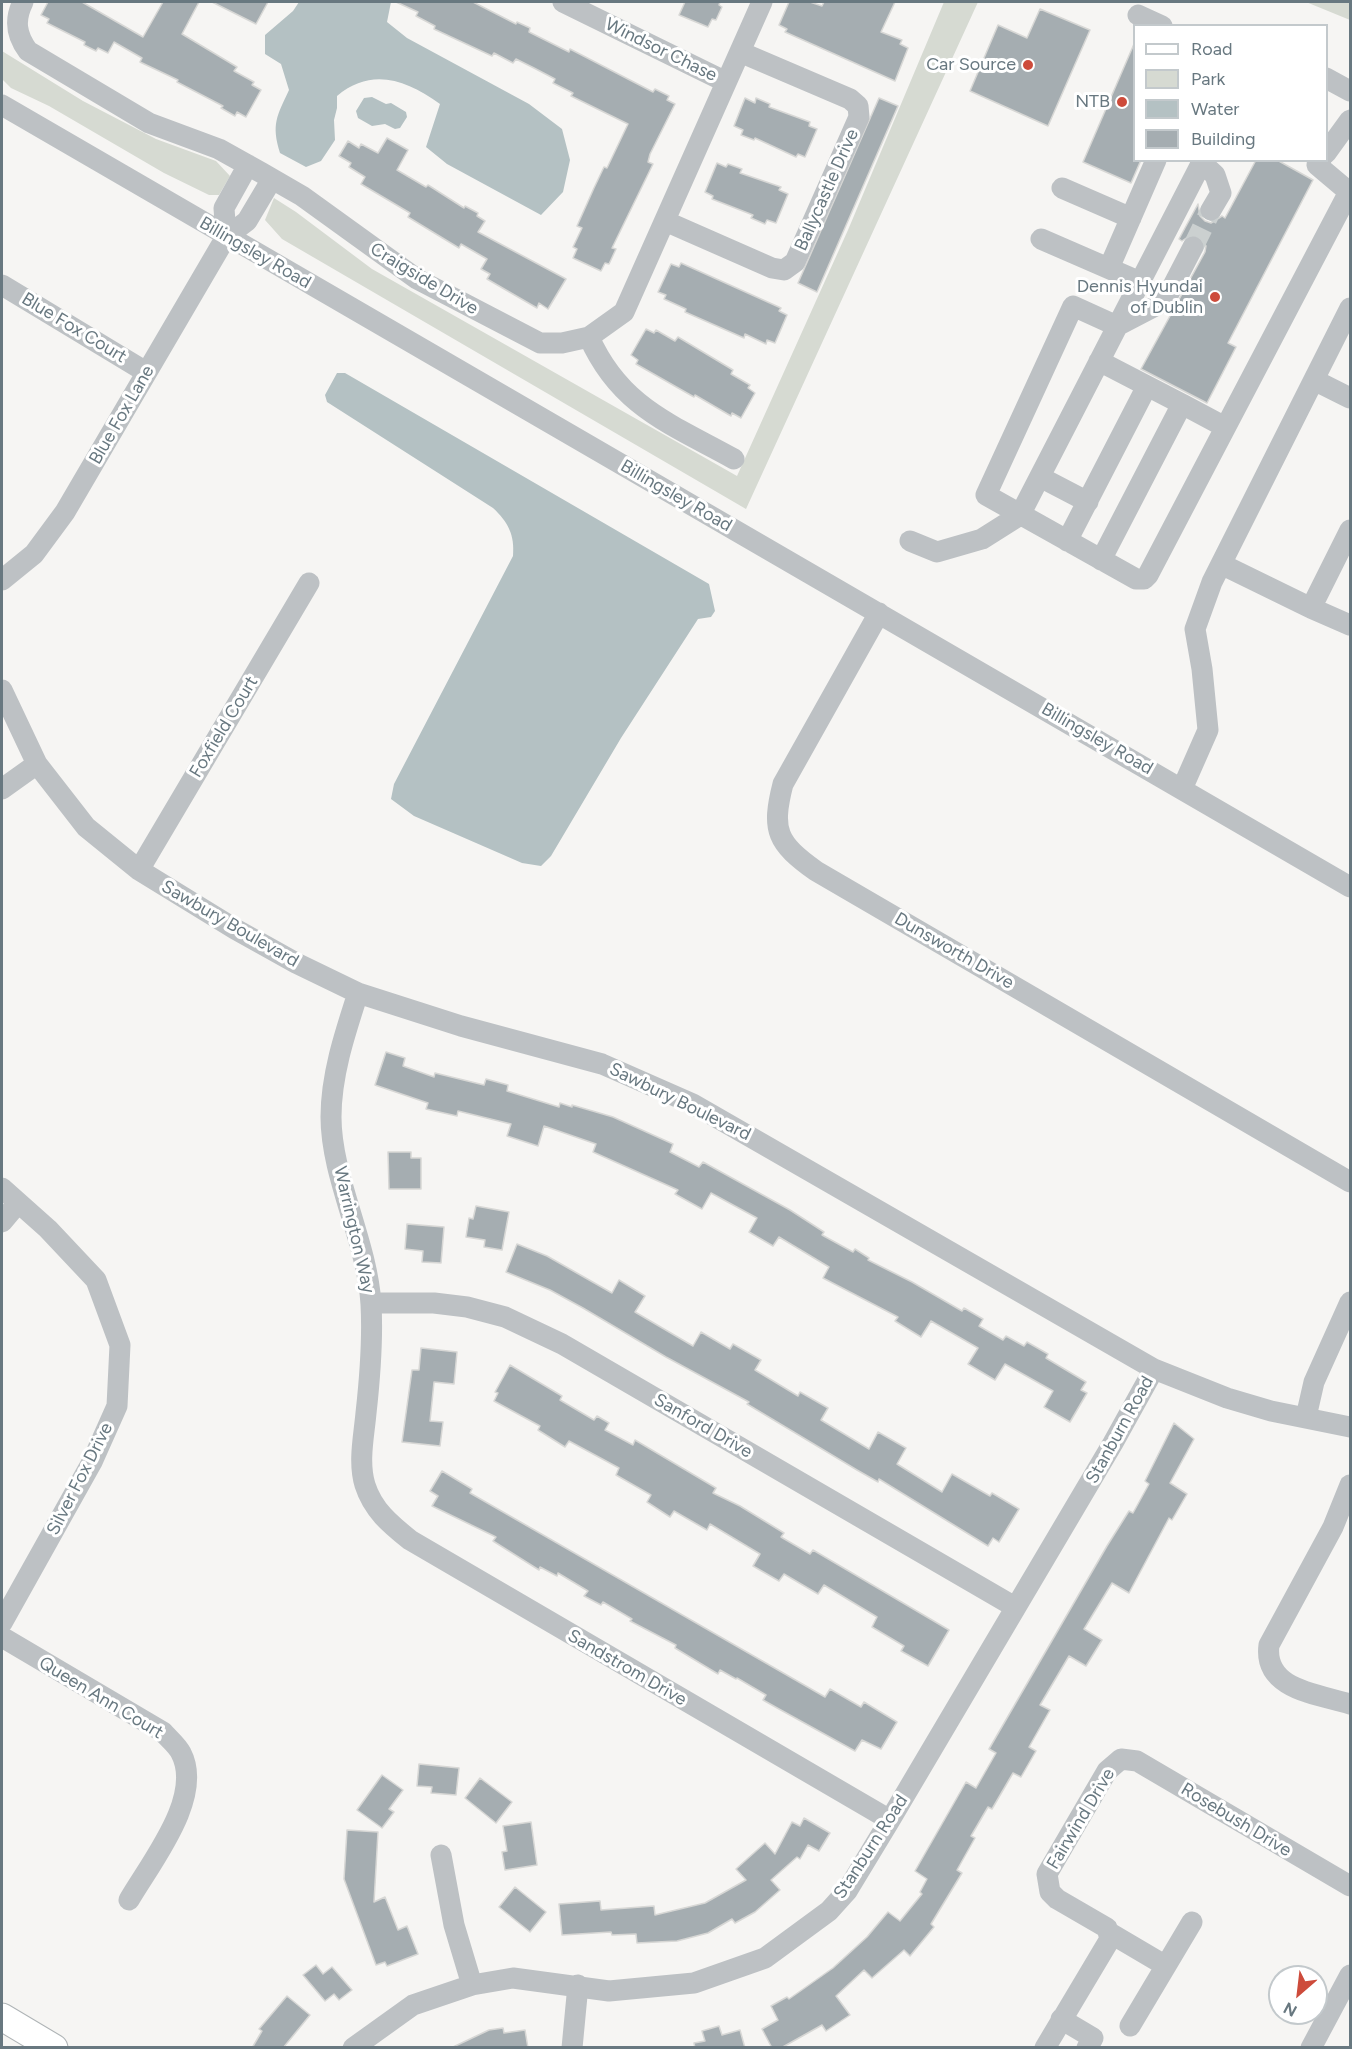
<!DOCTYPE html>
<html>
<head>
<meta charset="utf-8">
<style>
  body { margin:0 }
  #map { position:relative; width:1352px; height:2049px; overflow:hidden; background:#f6f5f3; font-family:Figtree,sans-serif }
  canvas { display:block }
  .frame { position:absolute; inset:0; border:3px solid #687880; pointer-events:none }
  .legend { position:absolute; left:1133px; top:24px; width:195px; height:138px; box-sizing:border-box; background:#fff; border:2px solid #c3c9cc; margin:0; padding:8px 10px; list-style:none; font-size:18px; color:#687880 }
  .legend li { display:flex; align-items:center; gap:12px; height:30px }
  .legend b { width:30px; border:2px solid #c3c9cc }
  .north { position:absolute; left:1268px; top:1965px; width:60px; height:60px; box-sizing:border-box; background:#fff; border:2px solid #c3c9cc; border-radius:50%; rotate:208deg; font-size:16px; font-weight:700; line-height:24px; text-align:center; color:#687880 }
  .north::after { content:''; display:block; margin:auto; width:21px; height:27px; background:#cd4b3b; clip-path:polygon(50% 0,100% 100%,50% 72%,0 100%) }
</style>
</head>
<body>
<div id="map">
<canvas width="1352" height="2049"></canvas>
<div class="frame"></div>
<ul class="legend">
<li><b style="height:8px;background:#fff"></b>Road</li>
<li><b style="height:16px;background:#d6dad2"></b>Park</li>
<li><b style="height:16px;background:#b4c1c3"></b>Water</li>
<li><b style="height:16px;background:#a5adb1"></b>Building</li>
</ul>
<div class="north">N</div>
</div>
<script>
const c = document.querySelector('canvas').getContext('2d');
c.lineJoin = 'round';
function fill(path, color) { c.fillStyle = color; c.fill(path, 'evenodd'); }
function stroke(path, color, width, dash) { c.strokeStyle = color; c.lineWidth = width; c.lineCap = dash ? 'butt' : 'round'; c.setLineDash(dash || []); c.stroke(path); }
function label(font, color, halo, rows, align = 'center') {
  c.font = font + ' Figtree,sans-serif'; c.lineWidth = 6; c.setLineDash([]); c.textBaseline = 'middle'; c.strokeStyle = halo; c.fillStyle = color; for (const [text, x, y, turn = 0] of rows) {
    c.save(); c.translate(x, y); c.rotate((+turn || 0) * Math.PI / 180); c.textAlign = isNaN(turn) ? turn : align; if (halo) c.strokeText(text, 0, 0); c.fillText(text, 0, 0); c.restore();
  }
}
fill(new Path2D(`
  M944,2H978L746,509L282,239L265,220L274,198L296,212L372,269L737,476L848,230Z
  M1306,2H1350V20Z
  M2,51L83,101L156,139L216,161L230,176L219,195H209L164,173L49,106L11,88L2,79Z`), '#d6dad2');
fill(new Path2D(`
  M299,2H391L387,22L407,38L529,104L562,129L570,160L563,192L541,215L447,164L426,147L440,104C406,80 372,67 337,96V108L334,120L335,140L321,161L306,167L280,153C271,124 277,116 289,90L281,64L265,54V35L293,11Z
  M372,97L386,104L391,103L406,112L407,117L400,128L395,129L385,124L372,126L358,118L356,111L364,98Z
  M337,373H345L709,584L715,611L711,617L698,619L621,738L551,856L541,866L522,863L414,816L391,799L394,784L513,556C515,535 508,522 493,508L327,402L325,395Z`), '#b4c1c3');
const building = new Path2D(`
  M48,2H82L143,37L163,2H199L182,34L237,67L234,71L254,82L252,85L261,90L246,117L237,112L235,116L221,108L223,106L177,82L178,80L140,62L142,58L114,42L108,53L98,48L96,51L84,45L85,42L47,23L49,19L41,15Z
  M212,2H268L256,24Z
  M396,2H473L516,24L517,22L530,28L529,32L569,52L570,49L653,92L655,89L669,96L667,100L675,104L650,154L648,162L653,164L612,248L616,249L609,264L605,263L601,271L573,258L577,249L573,247L582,228L577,226L594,188L604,167L607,168L628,124L571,96L573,93L553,83L555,79L534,68L516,59L513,63L494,53L492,56L434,29L435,26L416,16L418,12Z
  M685,2H720L719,5L722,7L716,20L712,19L708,27L679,15Z
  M789,2H810L822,6L824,2H895L881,32L902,40L900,44L908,48L895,81L785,32L787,29L779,25Z
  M1040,9L1090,30L1048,126L970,91L998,25L1027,38Z
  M1134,44V160H1141L1131,183L1083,162Z
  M745,98L755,103L756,98L770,104L769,107L810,122L809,126L817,129L805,157L798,154L796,157L755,138L754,140L741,135L743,130L734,126Z
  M879,98L898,106L817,292L798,283Z
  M387,138L408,150L397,170L426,187L428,185L464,208L465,206L478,213L477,216L485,221L478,232L566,279L548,309L539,303L537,308L487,279L490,274L481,269L487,259L461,244L459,248L408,217L410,213L361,184L365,177L349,167L351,163L339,156L348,141L359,148L361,144L378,153Z
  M1256,160H1277L1313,180L1228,343L1236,347L1207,403L1141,369L1205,252L1206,246L1199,236L1192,234L1182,241L1179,239L1198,204L1200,216L1205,221L1211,223L1222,216L1225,218Z
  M717,163L726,167L728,164L742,169L740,173L781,187L779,190L788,194L776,223L767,220L765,224L751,218L753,215L712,199L713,196L705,192Z
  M681,263L781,308L779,311L787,315L775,343L767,340L766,344L745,334L744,338L685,312L686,309L664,299L666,295L658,292L671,264L679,267Z
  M646,329L654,333L656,330L675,341L678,337L733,370L731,374L750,385L748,388L755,393L741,418L732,413L731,416L695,395L694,397L636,364L638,360L631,355Z
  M386,1052L405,1058L403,1066L434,1077L435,1073L484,1085L486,1079L508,1085L507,1091L559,1107L560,1103L572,1107V1105L613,1117L673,1144L670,1152L699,1167L703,1162L790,1210L824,1232L822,1235L853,1252L855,1249L869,1258L868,1260L912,1282L962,1311L964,1308L983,1319L979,1326L1003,1340L1006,1336L1024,1346L1027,1342L1048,1354L1046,1358L1086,1382L1081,1390L1087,1393L1070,1422L1044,1407L1053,1391L1005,1364L995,1380L968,1364L978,1348L931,1321L921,1337L895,1321L898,1317L823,1278L829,1267L779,1237L773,1246L749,1232L757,1218L711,1193L702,1209L675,1194L678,1190L593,1152L596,1144L544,1126L538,1146L507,1136L511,1124L458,1111L457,1116L426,1109L428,1103L375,1085Z
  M388,1152H411V1158H421V1189H389Z
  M476,1206L509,1212L502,1250L484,1247L485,1240L466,1237L469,1218L473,1219Z
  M407,1224L444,1227L441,1263L422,1262L423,1251L405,1249Z
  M517,1244L547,1256L612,1293L619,1280L645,1296L635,1312L693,1346L701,1332L730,1349L733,1344L761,1360L755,1370L798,1396L800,1392L828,1408L821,1420L869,1449L878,1432L906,1448L897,1464L942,1492L952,1474L990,1496L992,1493L1019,1509L999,1542L993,1538L988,1546L879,1479L878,1482L857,1470L747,1404L749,1402L666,1357L583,1308L550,1290L506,1272Z
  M421,1348L457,1352L454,1384L434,1382L430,1421L443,1422L440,1446L402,1442L412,1370H419Z
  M510,1365L562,1396L560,1400L594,1420L597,1416L609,1423L605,1430L633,1445L635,1440L716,1488L713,1493L740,1506L784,1533L781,1537L810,1554L813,1550L949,1630L928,1666L901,1651L904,1646L872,1627L877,1617L824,1585L818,1594L784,1574L779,1581L753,1566L760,1554L710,1524L707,1530L674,1511L670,1517L647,1502L651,1495L616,1475L619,1468L569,1441L565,1447L538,1430L540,1426L494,1401L498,1393L495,1392Z
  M1174,1423L1194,1439L1170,1483L1187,1494L1172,1520L1169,1518L1129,1593L1112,1583L1084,1629L1102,1640L1086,1666L1069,1656L1040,1705L1050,1710L1029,1747L1036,1751L1021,1777L1013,1773L992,1809L988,1807L971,1836L975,1838L957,1870L962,1873L931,1924L934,1927L910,1956L904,1950L872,1978L864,1970L836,1996L850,2015L826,2031L822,2025L781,2048H772L762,2029L778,2020L771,2006L787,1997L789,1999L833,1968L867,1937L888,1912L900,1921L922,1894L920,1892L927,1879L915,1871L966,1782L976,1788L996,1753L989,1749L1107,1546L1129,1511L1133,1513L1149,1484L1145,1481Z
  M442,1471L472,1489L470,1493L825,1697L830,1689L861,1707L864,1702L897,1722L881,1749L862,1740L855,1751L779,1709L763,1700L766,1695L737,1678L736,1679L720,1670L718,1674L675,1648L676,1645L630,1621L632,1619L603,1602L601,1605L584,1596L588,1591L558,1573L557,1576L540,1567L539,1570L493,1541L496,1537L432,1506L438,1496L430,1491Z
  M419,1764L459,1768L456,1795L431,1793L432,1787L417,1786Z
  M382,1775L403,1790L389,1809L394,1812L382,1828L357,1810Z
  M480,1778L512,1802L496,1823L465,1798Z
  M804,1818L830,1833L819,1851L808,1845L800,1859L797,1857L771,1880L780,1890L755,1912L735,1923L732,1919L708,1933L677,1941L637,1943L636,1934L612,1935L611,1932L562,1935L559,1904L600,1901L601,1910L654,1906L655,1915L705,1903L746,1880L736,1869L765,1843L775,1854L792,1822L800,1826Z
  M531,1822L537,1865L505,1870L502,1852L507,1851L503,1826Z
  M347,1830L378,1832L374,1902L385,1897L398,1930L407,1926L418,1954L387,1966L385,1962L376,1965L344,1879Z
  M515,1887L546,1912L530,1932L499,1907Z
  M316,1965L323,1974L332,1967L352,1990L339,2000L334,1994L325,2001L303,1975Z
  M287,1996L310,2015L283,2048H252L262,2031L259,2029Z
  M719,2026L722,2035L740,2030L745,2048H695L694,2043L705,2041L702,2031Z
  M503,2028L504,2033L525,2030L528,2048H451L489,2030Z`);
fill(building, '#a5adb1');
stroke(building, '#d7d7d5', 1.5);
stroke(new Path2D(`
  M1193,247L1211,210`), '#cbd0d0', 21, [21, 10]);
const major = new Path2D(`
  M2,2017L54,2048`);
stroke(major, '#afb4b6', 29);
stroke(new Path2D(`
  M23,2C14,20 16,35 28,51L149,123L219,149L262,173L302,196L417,279L540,343H562L589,337L624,312L762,2
  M563,2L726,82
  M1138,15L1162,26
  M1326,78L1350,91
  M2,105L1350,887
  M1326,153L1350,120
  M1321,160L1317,165L1349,192
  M1202,163L1215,175L1221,193L1211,210
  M1062,188L1131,218
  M665,221L772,268L784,270L795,262L859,117L858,106L850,99L740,52
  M226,237L224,208L248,165
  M1041,239L1140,282
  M1193,247L1165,301L1117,326L1073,306L986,495L1136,579H1144L1148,575L1350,190
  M1109,268L1156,160
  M2,285L146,372
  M589,337C620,407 671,424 734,459
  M1099,361L1182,404
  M1314,380L1350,398
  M1040,477L1088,502
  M910,541L937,552L982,539L1020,515L1203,160
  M1067,541L1147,386
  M1101,560L1182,404L1225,427
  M1221,564L1311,608L1350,530
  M2,580L34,554L65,512L226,237L247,221L272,179
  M1311,608L1350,625
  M879,613L783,784C771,831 777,843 816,871L1350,1182
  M2,690L37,764L86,827L139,870L235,929L296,963L358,993L461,1026L602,1064L693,1104L1154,1369L1227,1398L1271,1411L1350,1427
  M2,789L37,764
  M1182,789L1208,730L1202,669L1195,629L1212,582L1350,308
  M139,870L309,583
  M358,993C345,1033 331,1075 331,1117C331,1177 367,1241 371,1304C373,1340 370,1377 366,1413C364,1436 358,1462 365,1485C373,1510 390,1524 410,1540L890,1820
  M2,1188L48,1229L96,1280L120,1345L117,1406L92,1462L2,1623
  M2,1222L18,1203
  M371,1303H434L467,1307L505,1317L562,1344L1015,1607
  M1306,1417L1314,1382L1350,1302
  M1350,1485L1333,1527L1269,1645C1263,1690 1318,1694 1350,1704
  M2,1637L163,1732C168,1738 177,1745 181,1753C204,1797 151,1862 129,1900
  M441,1855L454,1925L472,1985
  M1110,1933L1166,1966
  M1061,2019L1093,2038L1087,2048
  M1130,2026L1192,1922
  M353,2048L413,2005L472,1985L513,1978L609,1991L694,1983L765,1958L829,1911L847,1891L890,1820L1113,1443L1154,1369
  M572,2048L578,1985
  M1045,2048L1110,1939L1107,1928L1057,1899L1050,1892L1047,1874L1107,1771L1121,1759L1137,1761L1350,1886
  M1311,2048L1350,1975`), '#bdc1c4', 21);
stroke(major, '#fff', 27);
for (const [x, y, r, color] of [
  [1028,65,6,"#cd4b3b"],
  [1122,102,6,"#cd4b3b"],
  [1215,297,6,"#cd4b3b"]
]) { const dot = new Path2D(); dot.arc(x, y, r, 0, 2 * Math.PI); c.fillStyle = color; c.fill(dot); stroke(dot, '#fff', 2); }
label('18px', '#687880', '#fff', [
  ["Windsor Chase",661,50,26],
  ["Ballycastle Drive",827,190,-66],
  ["Billingsley Road",255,253,30],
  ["Craigside Drive",424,279,31],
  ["Blue Fox Court",74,328,31],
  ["Blue Fox Lane",122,415,-60],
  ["Billingsley Road",676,496,30],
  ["Foxfield Court",224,727,-59],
  ["Billingsley Road",1097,739,30],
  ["Sawbury Boulevard",230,924,30],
  ["Dunsworth Drive",954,951,30],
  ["Sawbury Boulevard",680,1102,26],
  ["Warrington Way",354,1230,77],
  ["Sanford Drive",703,1426,30],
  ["Stanburn Road",1120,1430,-61],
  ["Silver Fox Drive",80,1479,-63],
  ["Sandstrom Drive",627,1668,30],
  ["Queen Ann Court",101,1698,31],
  ["Fairwind Drive",1081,1819,-59],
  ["Rosebush Drive",1236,1820,31],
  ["Stanburn Road",871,1847,-57]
]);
label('18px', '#687880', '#fff', [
  ["Car Source",1016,65],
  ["NTB",1110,102],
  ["Dennis Hyundai",1203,287],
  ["of Dublin",1203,308]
], 'right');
</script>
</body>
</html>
